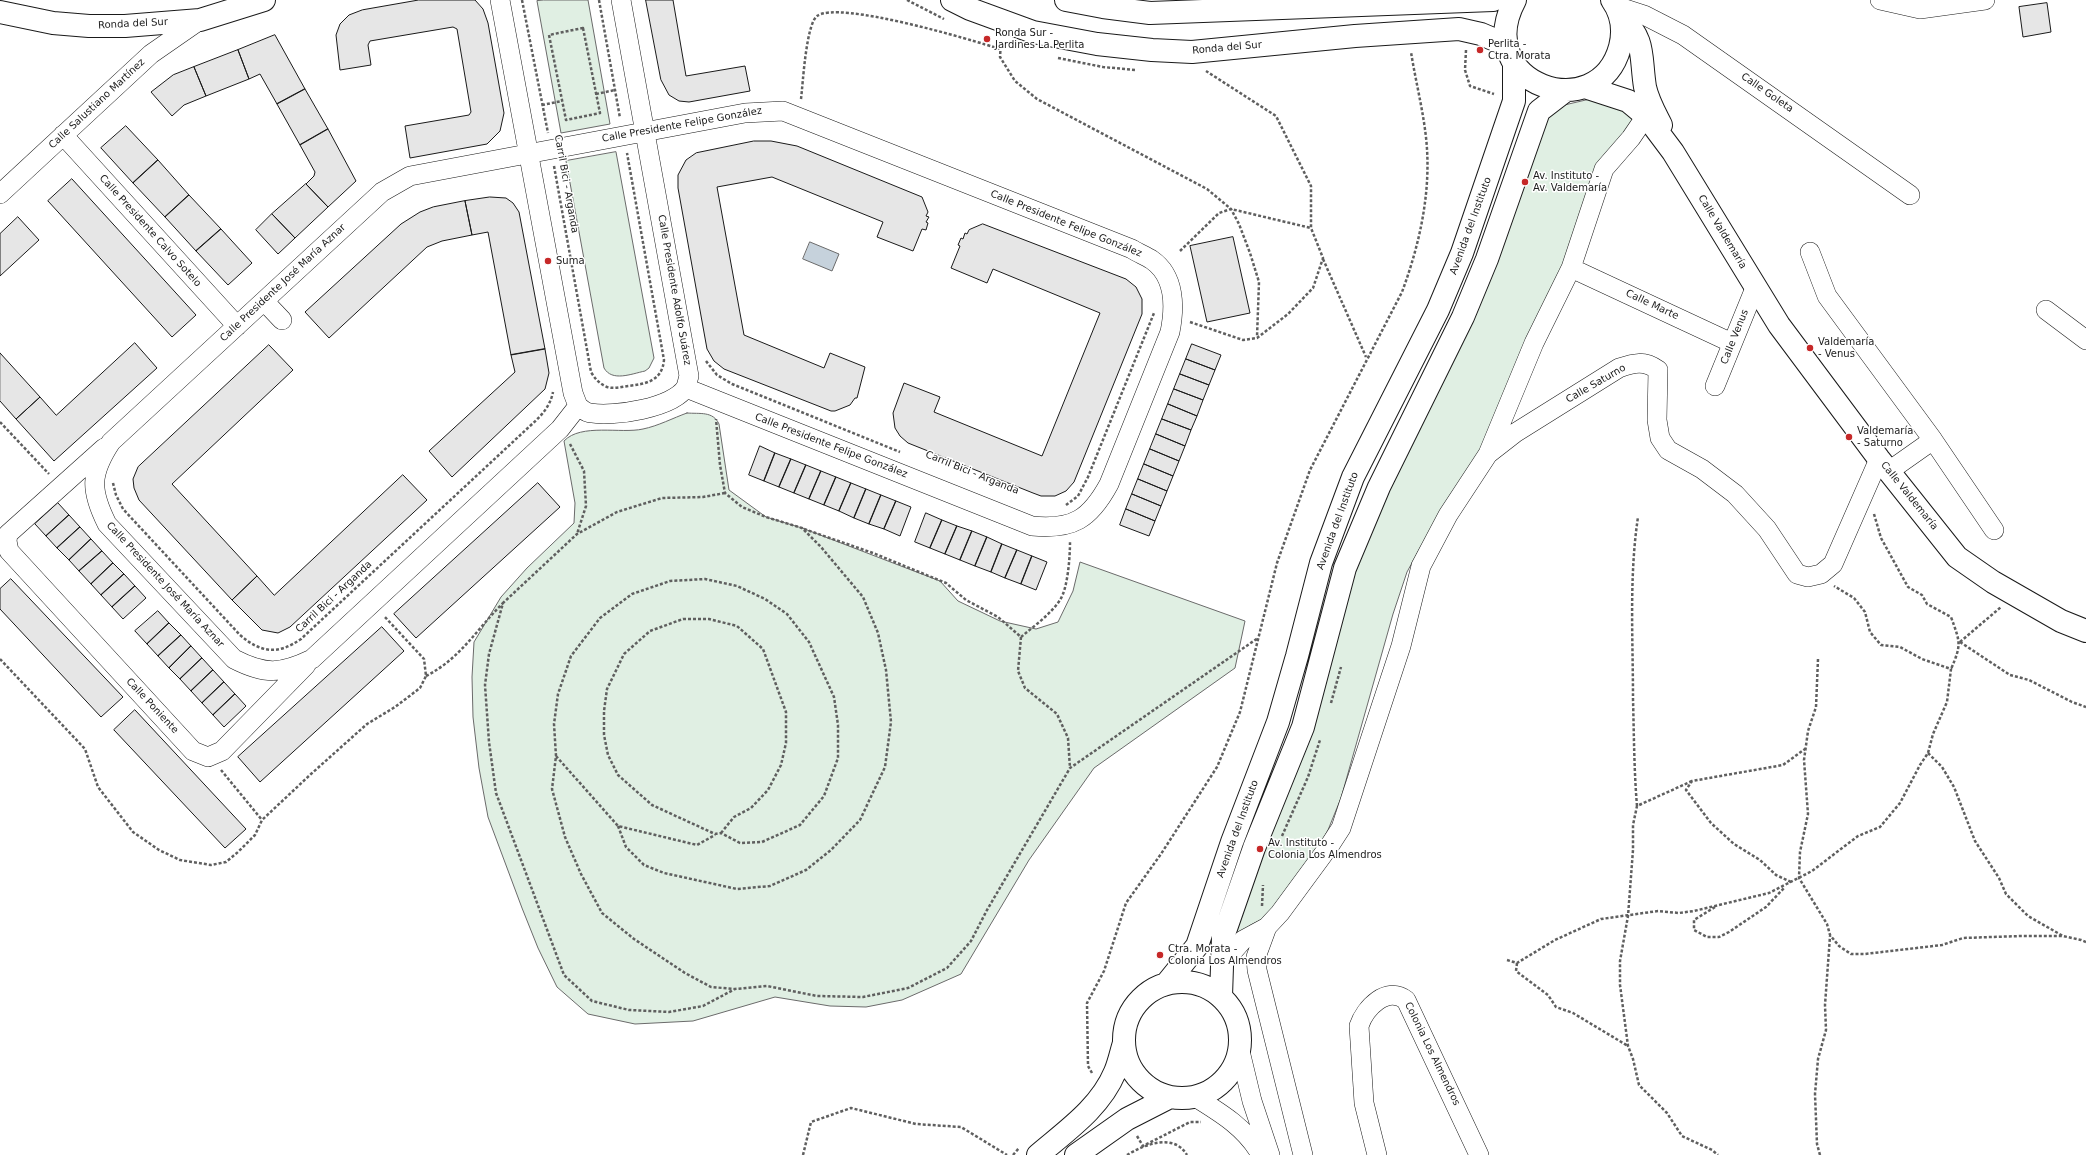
<!DOCTYPE html>
<html>
<head>
<meta charset="utf-8">
<style>
  body { margin:0 }
  canvas { display:block; background:#fff }
</style>
</head>
<body>
<canvas width="2086" height="1155"></canvas>
<script>
const c = document.querySelector('canvas').getContext('2d');
c.lineJoin = 'round';
function fill(path, color) { c.fillStyle = color; c.fill(path, 'evenodd'); }
function stroke(path, color, width, dash) { c.strokeStyle = color; c.lineWidth = width; c.lineCap = dash ? 'butt' : 'round'; c.setLineDash(dash || []); c.stroke(path); }
function label(font, color, halo, rows, align = 'center') {
  c.font = font + ' "DejaVu Sans",sans-serif'; c.lineWidth = 3; c.setLineDash([]); c.textBaseline = 'middle'; c.strokeStyle = halo; c.fillStyle = color; for (const [text, x, y, turn = 0] of rows) {
    c.save(); c.translate(x, y); c.rotate((+turn || 0) * Math.PI / 180); c.textAlign = isNaN(turn) ? turn : align; if (halo) c.strokeText(text, 0, 0); c.fillText(text, 0, 0); c.restore();
  }
}
const green = new Path2D(`
  M544,0H588L610,124L561,133L537,1Z
  M1591,99L1638,116L1565,262L1480,450L1425,539L1407,572L1393,614L1341,798L1328,830L1313,857L1293,886L1261,920L1249,926L1231,944L1262,855L1309,741L1353,571L1543,122L1561,106Z
  M616,152L654,358L649,368L645,371C631,374 612,382 604,368L566,161Z
  M687,413C700,414 713,411 719,424L729,490L766,517L802,528L940,581L958,601L1000,621L1036,629L1058,622L1073,591L1080,562L1245,621L1235,668L1094,768L1029,860L961,974L902,1000L866,1007L830,1006L775,997L693,1021L635,1024L588,1014L557,987L538,948L522,908L488,817L479,768L473,717L472,677L474,642L501,597L527,568L574,523L575,503L564,441C581,423 621,434 643,429C658,426 673,418 687,413Z`);
fill(green, '#e0efe3');
stroke(green, '#6a6a6a', 1);
const water = new Path2D(`
  M810,242L839,254L832,271L803,259Z`);
fill(water, '#c6d2dc');
stroke(water, '#6a6a6a', 1);
const building = new Path2D(`
  M419,0H475L483,9L488,23L504,113L500,131L487,144L410,158L405,126L469,115L471,112L457,29L453,27L370,41L368,45L371,65L340,70L336,35L340,24L349,15L362,10Z
  M646,0H673L686,76L745,66L750,91L689,102L679,101L669,95L661,80Z
  M2047,3L2051,32L2023,37L2019,7Z
  M275,35L305,89L277,104L260,74L249,79L238,50Z
  M238,50L249,79L206,96L194,67Z
  M194,67L206,96L184,105L172,116L151,92L173,75Z
  M305,89L328,129L300,145L277,104Z
  M126,126L158,160L133,183L101,148Z
  M328,129L356,181L328,207L306,184L314,176L315,172L300,145Z
  M754,141H771L797,146L922,197L928,212L926,216L929,217L926,222L928,223L926,230L922,229L913,251L877,237L883,222L772,177L717,187L744,335L824,368L830,353L865,367L857,398H855L850,405L835,411H831L724,369L714,361L707,349L678,188V175L686,160L696,153Z
  M158,160L189,195L165,217L133,183Z
  M72,179L196,315L172,337L48,201Z
  M306,184L328,207L295,238L272,214Z
  M189,195L221,229L196,251L165,217Z
  M490,197L506,198L513,203L519,212L545,349L511,355L488,232L472,235L465,201Z
  M465,201L472,235L442,241L427,247L329,338L305,312L401,224L420,212L433,207Z
  M272,214L295,238L278,254L256,230Z
  M18,217L39,240L0,276V234Z
  M983,224L1126,279L1136,287L1142,299V314L1074,482L1066,491L1055,496H1041L1033,493L908,443L900,436L895,428L893,413L904,383L940,397L934,412L1042,456L1100,313L993,269L987,283L951,268L960,246L958,245L961,238L963,239L965,233L967,234L969,230Z
  M221,229L252,263L228,285L196,251Z
  M1233,237L1250,313L1207,322L1190,246Z
  M135,343L157,368L54,461L16,419L40,397L56,415Z
  M1192,344L1221,355L1215,370L1186,359Z
  M269,345L293,370L172,484L257,576L232,600L139,500L134,488L133,479L138,467Z
  M545,349L549,373L545,389L452,477L429,451L515,372L511,355Z
  M0,353L40,397L16,419L0,401Z
  M1186,359L1215,370L1209,385L1180,374Z
  M1180,374L1209,385L1203,400L1174,389Z
  M1174,389L1203,400L1197,416L1168,404Z
  M1168,404L1197,416L1191,430L1162,419Z
  M1162,419L1191,430L1185,446L1156,434Z
  M1156,434L1185,446L1179,461L1150,449Z
  M760,446L775,453L764,481L749,475Z
  M1150,449L1179,461L1173,476L1144,464Z
  M775,453L791,459L779,487L764,481Z
  M791,459L806,465L794,493L779,487Z
  M1144,464L1173,476L1167,491L1138,479Z
  M806,465L821,471L809,499L794,493Z
  M821,471L836,477L824,505L809,499Z
  M403,475L427,500L290,627L278,633L262,630L232,600L257,576L274,595Z
  M836,477L851,483L839,511L824,505Z
  M1138,479L1167,491L1161,506L1132,494Z
  M538,483L560,507L416,638L394,614Z
  M851,483L866,489L854,518L839,511Z
  M866,489L881,495L869,524L854,518Z
  M1132,494L1161,506L1155,521L1126,509Z
  M881,495L896,501L884,529L869,524Z
  M896,501L911,507L900,536L884,529Z
  M58,503L69,515L46,536L35,524Z
  M1126,509L1155,521L1149,536L1120,525Z
  M926,513L942,520L930,548L915,542Z
  M69,515L80,527L57,548L46,536Z
  M942,520L957,526L945,554L930,548Z
  M957,526L972,531L960,560L945,554Z
  M80,527L91,539L69,560L57,548Z
  M972,531L987,537L975,566L960,560Z
  M987,537L1002,544L991,572L975,566Z
  M91,539L102,551L79,571L69,560Z
  M1002,544L1017,550L1005,578L991,572Z
  M1017,550L1032,556L1021,584L1005,578Z
  M102,551L113,563L91,584L79,571Z
  M1032,556L1047,562L1036,590L1021,584Z
  M113,563L124,574L101,595L91,584Z
  M124,574L135,586L112,607L101,595Z
  M11,579L123,697L101,717L0,609V589Z
  M135,586L146,598L123,619L112,607Z
  M158,611L169,623L147,644L135,631Z
  M169,623L181,635L158,656L147,644Z
  M382,627L404,651L260,782L238,757Z
  M181,635L191,646L169,668L158,656Z
  M191,646L202,658L180,679L169,668Z
  M202,658L213,670L191,691L180,679Z
  M213,670L224,682L202,703L191,691Z
  M224,682L235,694L213,715L202,703Z
  M235,694L246,706L224,727L213,715Z
  M135,710L246,829L225,848L114,730Z`);
fill(building, '#e6e6e6');
stroke(building, '#1a1a1a', 1);
const minor = new Path2D(`
  M500,0L573,393L578,406C582,409 586,413 591,413C613,417 674,408 686,387C687,384 688,379 689,376L621,0
  M1880,0L1920,9L1985,0
  M1616,6L1644,15L1683,35L1910,195
  M63,135L237,326
  M0,194L151,54L200,20
  M1810,252L1827,296L1933,440L1994,530
  M1571,268L1732,343
  M264,301L282,320
  M2046,310L2086,340
  M1715,386L1755,288
  M578,406L560,429L312,659C281,674 265,675 234,659L107,524C90,490 90,474 111,442L382,192L410,176L745,113L783,111L1132,249C1138,253 1146,256 1152,260C1175,276 1175,307 1170,332L1109,484C1090,519 1073,530 1032,526L686,388
  M104,448L8,534L7,541L9,551L193,751L208,757L222,751L306,665
  M1488,454L1515,433L1619,368C1634,363 1644,360 1658,370L1657,420L1660,438L1668,450L1702,469L1735,494L1767,529L1797,574L1808,577L1821,574L1833,564L1879,459
  M1889,471L1933,440
  M1267,927L1256,957L1257,970L1303,1155
  M1222,964L1243,940L1267,927L1280,913L1330,845L1341,828L1401,646L1421,566L1448,515L1488,454L1534,343L1571,268L1604,169L1631,138L1646,116L1650,105
  M1240,1051L1252,1101L1270,1155
  M1195,1097C1221,1113 1246,1128 1261,1155
  M1377,1155L1364,1103L1359,1026C1365,1008 1387,985 1406,1000L1479,1155`);
const major = new Path2D(`
  M952,0L970,9L1033,32L1097,44L1152,50L1192,52L1355,36L1459,29L1481,34L1507,45
  M1066,0L1103,7L1150,13L1493,0
  M1515,0C1470,84 1598,128 1620,47C1624,31 1622,14 1612,0
  M0,12L53,23L89,26H125L200,20L264,0
  M1621,16C1646,41 1640,55 1645,87C1648,101 1655,113 1661,125
  M1585,87L1628,101L1646,116L1673,152L1779,325L1879,459L1957,557L1993,582L2061,621L2086,631
  M1124 1040a58 58 0 1 1 116 0a58 58 0 1 1-116 0Z
  M1167,983L1197,946L1232,842L1278,722L1297,656L1321,563L1353,477L1438,310L1462,253L1514,101V62
  M1221,996L1223,937L1254,848L1303,727L1345,568L1379,487L1463,317L1487,259L1539,111L1565,91
  M1038,1155C1066,1131 1100,1108 1115,1072C1119,1063 1121,1052 1124,1043
  M1076,1155L1127,1119L1170,1097`);
stroke(minor, '#1a1a1a', 20);
stroke(major, '#1a1a1a', 24);
stroke(new Path2D(`
  M522,0L548,133
  M599,0L620,118
  M907,0L944,19
  M583,28L600,113L566,120L549,35Z
  M1001,41L1000,57L1015,81L1037,99L1207,189L1231,209L1239,224L1250,253L1259,282L1257,337
  M1466,50L1465,70L1470,86L1494,94
  M1058,58L1103,67L1136,70
  M596,94L615,90
  M801,99C803,83 806,25 817,16C838,0 972,40 1000,49
  M542,105L562,101
  M554,166L591,372C595,379 600,384 607,387C614,389 621,387 628,386C646,384 662,381 664,360L627,153
  M1180,251L1219,213L1231,209L1311,228
  M1323,259L1366,357
  M1190,322L1243,340L1257,338L1288,314L1313,288L1323,258L1311,228V186L1276,116L1206,71
  M706,361L717,375L732,384L900,452
  M0,422L49,474
  M570,444L584,471L586,506L577,534
  M113,483L116,495L123,509L240,635C261,653 278,655 301,639L530,426C541,416 550,407 553,392
  M725,493L703,497L662,498L617,512L577,534L503,603L489,654L485,685L489,742L496,793L564,975L592,1001L629,1010L669,1012L703,1006L735,989L767,986L817,996L863,997L908,988L947,968L971,941L987,910L1070,768L1258,638
  M1066,505L1078,496L1088,477L1154,313
  M1874,514L1881,538L1908,587L1922,595L1927,604L1951,617C1960,642 1962,644 1951,669
  M804,529L873,553L946,583L966,600L998,617L1021,637C1034,626 1050,615 1060,600C1068,588 1070,556 1070,542
  M1021,637L1018,671L1025,688L1057,714L1068,738L1070,768
  M1960,642L2010,675L2029,680L2072,702L2086,707
  M1960,642L2001,607
  M0,659L85,749L98,787L133,832L159,850L180,860L211,865L226,862L238,852L255,835L262,820L311,774L367,724L395,707L420,688L426,676L424,659L384,616
  M1818,659L1816,707L1808,731L1804,760L1808,814L1800,852L1799,878L1827,924L1830,935L1839,946L1851,954H1865L1942,945L1963,938L2021,936H2063
  M426,676C461,658 476,630 503,603
  M1331,703L1341,667
  M1928,753L1942,767L1954,787L1975,841L1999,878L2006,894L2028,916L2063,936L2081,940L2086,942
  M556,756L618,826L697,845L715,835
  M221,770L262,820
  M1692,781L1637,806L1633,825V850L1628,916L1620,961V985L1628,1046L1633,1059L1639,1085L1667,1113L1682,1136L1712,1150L1718,1155
  M1637,806C1634,770 1634,735 1633,699C1633,639 1629,577 1638,517
  M618,826L626,847L644,865L664,873L737,889L770,886L806,870L831,850L860,820L885,767L891,722L886,670L878,633L863,597L821,547L802,528L766,517L742,507L725,493L720,465L716,419
  M721,833L734,817L751,808L768,790L781,765L786,743V712L763,649L737,626L709,619H683L650,631L624,654L607,689L604,711V735L608,755L618,775L652,805L715,834L721,833L740,843L762,842L800,825L824,796L838,758V725L834,697L809,642L787,614L765,599L737,586L705,579L670,581L632,594L600,618L571,656L558,694L554,724L556,756L552,789L565,837L581,874L602,913L634,939L685,973L711,987L735,989
  M1282,836L1308,777L1320,740
  M1791,882L1776,875L1760,860L1734,844L1711,823L1686,790L1692,781L1783,765L1805,749
  M1262,906L1263,885
  M1715,907L1694,920V930L1707,937H1719L1729,932L1766,907L1784,888
  M1507,960L1517,963L1555,940L1601,919L1658,911L1679,913L1694,911L1769,893L1812,871L1858,836L1880,827L1900,803L1920,765L1928,753L1933,734L1947,702L1951,669L1922,659L1900,647L1881,645L1870,632L1865,612L1854,598L1834,586
  M1517,963L1516,971L1548,995L1556,1007L1573,1013L1628,1046
  M1092,1073L1088,1066L1087,1003L1104,971L1126,903L1161,854L1217,767L1240,712L1277,563L1310,470L1402,292C1419,246 1430,197 1427,149C1425,117 1416,84 1411,52
  M1137,1136L1143,1146L1190,1122H1201
  M803,1155L811,1122L851,1108L916,1124L961,1127L1007,1155
  M1013,1155L1019,1148
  M1127,1155C1145,1144 1174,1133 1187,1155
  M1820,1155L1817,1144L1815,1094L1818,1059L1826,1030L1825,1005L1830,936`), '#5f5f5f', 2.5, [3, 2]);
stroke(minor, '#fff', 19);
stroke(major, '#fff', 22);
for (const [x, y, r, color] of [
  [987,39,4,"#c62828"],
  [1480,50,4,"#c62828"],
  [1525,182,4,"#c62828"],
  [548,261,4,"#c62828"],
  [1810,348,4,"#c62828"],
  [1849,437,4,"#c62828"],
  [1260,849,4,"#c62828"],
  [1160,955,4,"#c62828"]
]) { const dot = new Path2D(); dot.arc(x, y, r, 0, 2 * Math.PI); c.fillStyle = color; c.fill(dot); stroke(dot, '#fff', 1.5); }
label('10px', '#1a1a1a', '#fff', [
  ["Ronda del Sur",133,24,-3],
  ["Ronda del Sur",1227,48,-5],
  ["Calle Goleta",1767,93,35],
  ["Calle Salustiano Martínez",97,104,-43],
  ["Calle Presidente Felipe González",682,125,-10],
  ["Carril Bici - Arganda",566,184,80],
  ["Calle Presidente Felipe González",1066,224,22],
  ["Avenida del Instituto",1471,226,-70],
  ["Calle Presidente Calvo Sotelo",150,231,48],
  ["Calle Valdemaría",1722,232,59],
  ["Calle Presidente José María Aznar",283,283,-43],
  ["Calle Presidente Adolfo Suárez",674,290,80],
  ["Calle Marte",1652,305,25],
  ["Calle Venus",1735,337,-68],
  ["Calle Saturno",1596,384,-30],
  ["Calle Presidente Felipe González",831,446,21],
  ["Carril Bici - Arganda",972,473,22],
  ["Calle Valdemaría",1909,496,51],
  ["Avenida del Instituto",1338,521,-70],
  ["Calle Presidente José María Aznar",165,585,47],
  ["Carril Bici - Arganda",334,597,-43],
  ["Calle Poniente",152,706,47],
  ["Avenida del Instituto",1238,829,-70],
  ["Colonia Los Almendros",1432,1054,64]
]);
label('10px', '#1a1a1a', '#fff', [
  ["Ronda Sur -",995,33],
  ["Jardines La Perlita",995,45],
  ["Perlita -",1488,44],
  ["Ctra. Morata",1488,56],
  ["Av. Instituto -",1533,176],
  ["Av. Valdemaría",1533,188],
  ["Suma",556,261],
  ["Valdemaría",1818,342],
  ["- Venus",1818,354],
  ["Valdemaría",1857,431],
  ["- Saturno",1857,443],
  ["Av. Instituto -",1268,843],
  ["Colonia Los Almendros",1268,855],
  ["Ctra. Morata -",1168,949],
  ["Colonia Los Almendros",1168,961]
], 'left');
</script>
</body>
</html>
